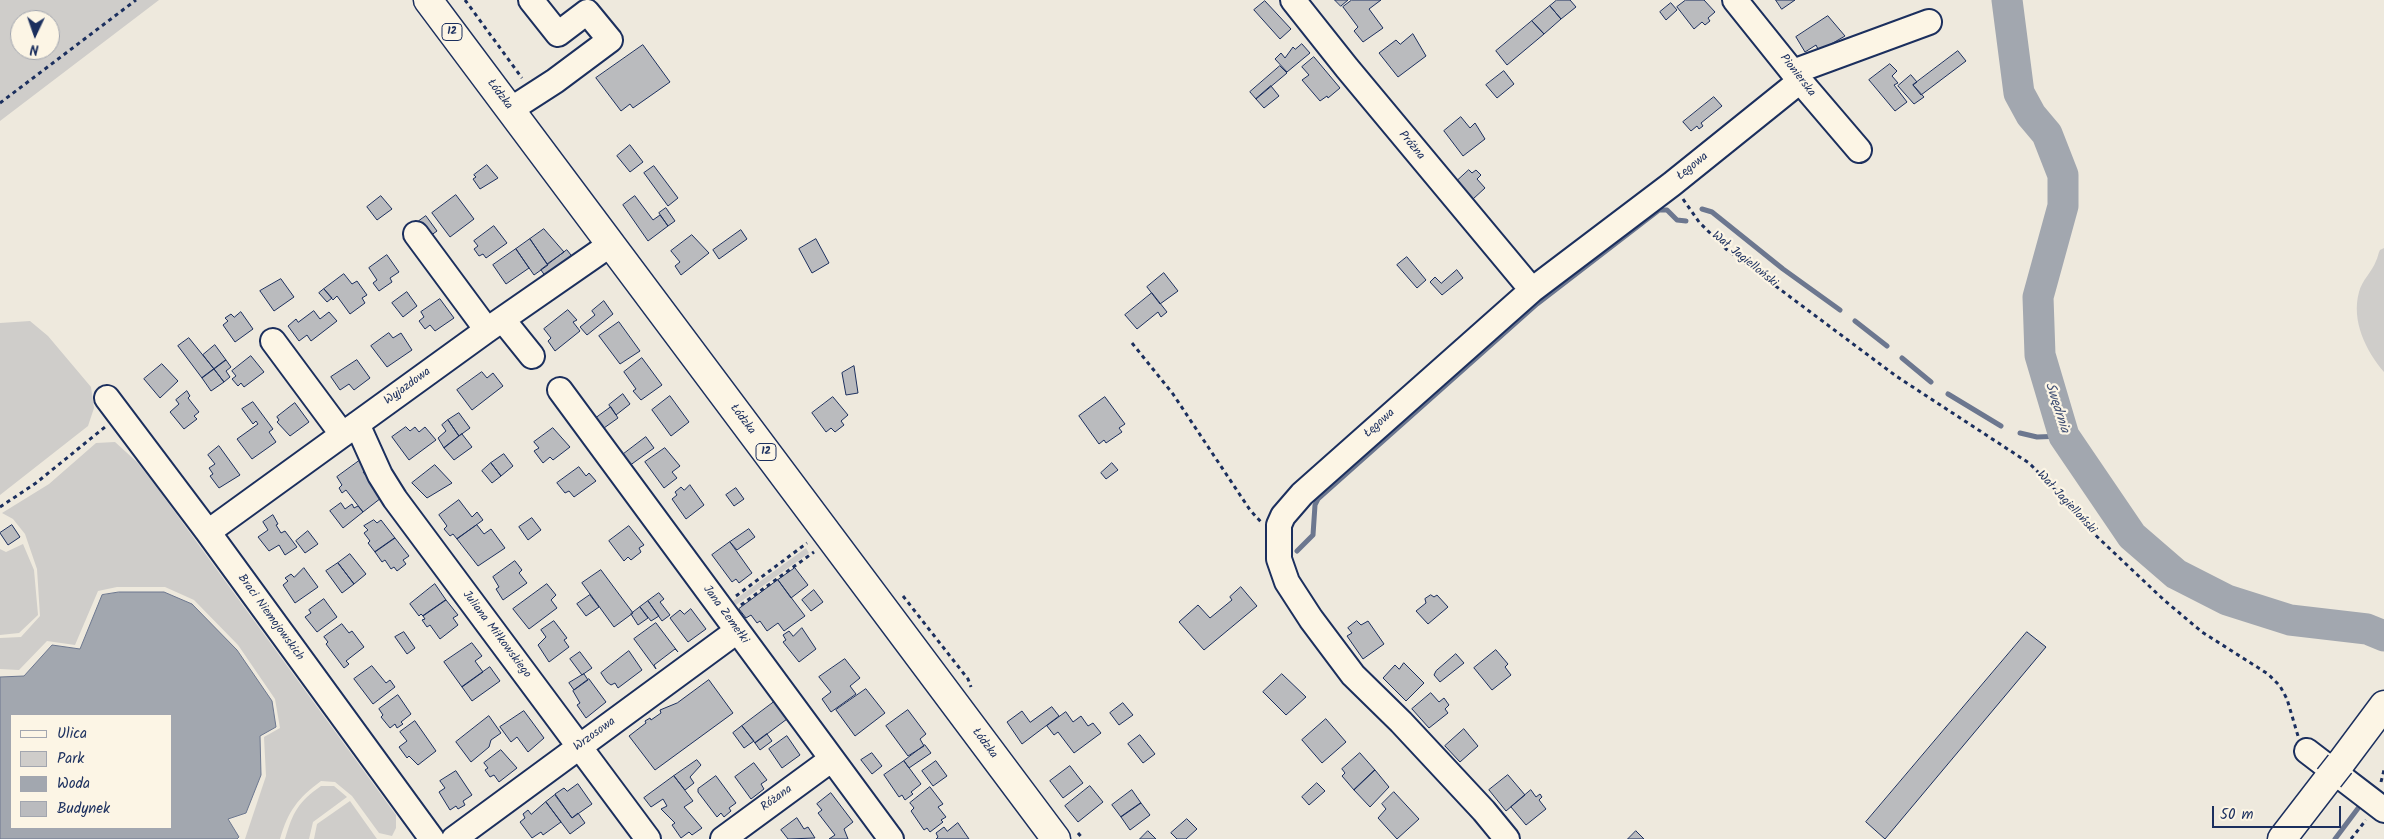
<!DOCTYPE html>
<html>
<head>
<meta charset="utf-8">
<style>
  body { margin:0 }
  #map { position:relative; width:2384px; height:839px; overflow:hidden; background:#eee9dd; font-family:Kalam,sans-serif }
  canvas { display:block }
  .legend { position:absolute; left:10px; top:714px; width:162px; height:115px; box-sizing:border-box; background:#fcf5e5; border:1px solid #a2a6af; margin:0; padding:6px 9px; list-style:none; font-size:15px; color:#1b2f5e }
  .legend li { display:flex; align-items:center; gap:10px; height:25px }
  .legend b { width:25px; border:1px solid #a2a6af }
  .north { position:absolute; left:10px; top:10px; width:50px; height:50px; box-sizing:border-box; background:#fcf5e5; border:1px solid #a2a6af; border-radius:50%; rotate:183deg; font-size:14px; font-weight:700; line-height:20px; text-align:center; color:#1b2f5e }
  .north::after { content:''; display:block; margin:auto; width:18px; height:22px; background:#1b2f5e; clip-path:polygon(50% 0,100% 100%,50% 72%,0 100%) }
  .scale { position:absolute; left:2212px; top:806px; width:129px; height:22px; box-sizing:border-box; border:2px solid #1b2f5e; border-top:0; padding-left:6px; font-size:15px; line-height:18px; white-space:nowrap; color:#1b2f5e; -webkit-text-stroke:4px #fcf5e5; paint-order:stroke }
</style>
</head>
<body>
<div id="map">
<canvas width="2384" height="839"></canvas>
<ul class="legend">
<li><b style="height:6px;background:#fcf5e5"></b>Ulica</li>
<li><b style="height:14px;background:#cfcdca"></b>Park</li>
<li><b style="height:14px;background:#a2a7af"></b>Woda</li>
<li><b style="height:14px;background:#babbbe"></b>Budynek</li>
</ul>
<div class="north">N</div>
<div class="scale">50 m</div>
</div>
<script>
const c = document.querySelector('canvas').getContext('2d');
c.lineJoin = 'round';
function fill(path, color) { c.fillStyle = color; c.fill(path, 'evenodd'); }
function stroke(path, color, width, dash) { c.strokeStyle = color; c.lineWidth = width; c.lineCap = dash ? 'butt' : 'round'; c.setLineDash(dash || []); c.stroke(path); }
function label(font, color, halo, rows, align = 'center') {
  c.font = font + ' Kalam,sans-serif'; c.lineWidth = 4.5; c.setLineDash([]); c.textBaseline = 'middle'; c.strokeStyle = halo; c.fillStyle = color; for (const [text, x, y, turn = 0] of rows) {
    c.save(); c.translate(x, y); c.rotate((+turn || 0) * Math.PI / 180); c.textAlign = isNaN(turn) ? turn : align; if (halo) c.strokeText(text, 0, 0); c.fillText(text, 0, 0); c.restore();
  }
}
fill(new Path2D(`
  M0,0H159L0,121ZM20,20H50V50H20Z
  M2384,248V372C2366,351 2351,321 2359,292C2362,280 2372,272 2376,261C2378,257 2378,254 2380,250Z
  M30,321L48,336L91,387L94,408L88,426L0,495V323Z
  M115,442L137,462L158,489L396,815V828L392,836L379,833L352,796L335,782L321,781C298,798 288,811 280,839H245L266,776L264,737L280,728L275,699L238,645L194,600L165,587H117L98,591L75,645L47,641L19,670L0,669V638L21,637L40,616L37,569L25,534L13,519L2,513L49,484L96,443Z
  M23,544L34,570L38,615L19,633L0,635V549L6,552Z
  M806,548L809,553L736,605L733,601Z
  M321,786H334L347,797L313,822L309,839H285C293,812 298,802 321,786Z
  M350,801L377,839H314L317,824Z`), '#cfcdca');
const water = new Path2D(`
  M119,592H164L192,604L237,650L272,701L276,727L260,736L261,775L246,813L228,819L239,837L237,839H0V677L24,676L52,645L80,649L102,595ZM11,715H171V828H11Z`);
fill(water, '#a2a7af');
stroke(water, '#6c778f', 1);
stroke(new Path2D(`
  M1702,209L1712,212L1783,269L1840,310
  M1855,321L1887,346
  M1902,358L1931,382
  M1948,394L2001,426
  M2020,433L2037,437L2064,436
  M1297,551L1313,535L1315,505L1318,499L1537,304L1659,210H1667L1677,220L1686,221
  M2335,839L2359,807`), '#6c778f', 5);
stroke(new Path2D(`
  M2007,0L2019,93L2031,115L2047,134L2063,175V206L2038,297L2040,355L2064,436L2132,536L2176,574L2227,600L2290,620L2367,629L2384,636`), '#a2a7af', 31);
const building = new Path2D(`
  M1335,0H1348L1341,6Z
  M1352,0H1381L1369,9L1383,28L1363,42L1354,31L1358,27L1343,7Z
  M1557,0H1570L1576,7L1561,19L1550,6Z
  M1686,0H1704L1715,12L1708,18L1710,21L1705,25L1702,22L1694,29L1677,7Z
  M1776,0H1795L1782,9Z
  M1265,1L1291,29L1280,39L1254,10Z
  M1671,3L1677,10L1666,20L1660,12Z
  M1550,6L1561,19L1544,34L1532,21Z
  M1828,16L1845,36L1819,51L1816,45L1805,52L1796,37Z
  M1532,21L1544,34L1507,65L1496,51Z
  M1413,34L1426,56L1398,77L1379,53L1396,40L1400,44Z
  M1302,44L1310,53L1287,72L1275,59L1281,53L1285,58L1293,47L1295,49Z
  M643,45L670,82L633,108L630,104L621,111L596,78Z
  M1958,51L1966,61L1921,95L1913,85Z
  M1314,57L1340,88L1328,98L1327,96L1320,101L1302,80L1309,75L1302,67Z
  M1890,64L1897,71L1892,76L1898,83L1894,85L1907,102L1895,111L1869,80Z
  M1280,66L1287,73L1256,99L1250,92Z
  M1504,71L1514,84L1497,98L1486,85Z
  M1911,75L1917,82L1913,85L1924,97L1914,104L1898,86Z
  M1271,86L1279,96L1264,108L1256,99Z
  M1714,97L1722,106L1701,123L1703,126L1699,129L1697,126L1691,131L1683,122Z
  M1461,117L1470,128L1475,123L1485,139L1463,156L1444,131Z
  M630,145L643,162L630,172L617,156Z
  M487,165L498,178L480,189L473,179L476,177L474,175Z
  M654,166L678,198L668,206L644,173Z
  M1469,170L1472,173L1476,170L1481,175L1477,179L1485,188L1473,199L1457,181Z
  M456,195L474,219L450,237L432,213Z
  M381,196L392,209L377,220L367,207Z
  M635,196L653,220L660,215L668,226L648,241L623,205Z
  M666,208L675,221L668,226L659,213Z
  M426,216L437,231L430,236L419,221Z
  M494,226L507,243L486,258L483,254L479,256L474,249L478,246L474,241Z
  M544,229L564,252L547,264L530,239Z
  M741,230L747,239L719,259L713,250Z
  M692,235L709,253L681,275L675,266L680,262L671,251Z
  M530,239L548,265L534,275L516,249Z
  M816,239L829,263L812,273L799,249Z
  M516,249L529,268L506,284L493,265Z
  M567,250L575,260L548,280L541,270Z
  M387,255L399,272L390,278L392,282L379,291L373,283L377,280L369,268Z
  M1407,257L1426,280L1417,288L1397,265Z
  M1457,270L1463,278L1442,295L1430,282L1435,277L1441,283Z
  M1164,273L1178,291L1160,304L1147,287Z
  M344,274L352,284L357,281L367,295L362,298L365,303L350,314L337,296L333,300L324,289Z
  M281,279L294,297L274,311L260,291Z
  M324,289L332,298L327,302L319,293Z
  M407,292L417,306L403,317L392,303Z
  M1152,293L1167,312L1161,317L1158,312L1137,329L1125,315Z
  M440,299L454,318L435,331L430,325L425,329L419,321L424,317L421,312Z
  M604,301L613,314L587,335L580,327L595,315L592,311Z
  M568,310L577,320L573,322L580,331L555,351L548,341L551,338L544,329Z
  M314,311L320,319L329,312L337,321L311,341L307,335L299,341L288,326L296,319L298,322Z
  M241,312L253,329L235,342L223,325L228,321L225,318L231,314L234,317Z
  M619,322L640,351L620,364L599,336Z
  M389,333L393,338L401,333L412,350L387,367L371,346Z
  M189,338L214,369L202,378L178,346Z
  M215,345L226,360L214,369L203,355Z
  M251,356L264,372L244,387L241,383L238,386L232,379L236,376L232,371Z
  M642,358L662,385L641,400L633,391L636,389L624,372Z
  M226,360L231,367L226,371L230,377L224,382L214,369Z
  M357,360L370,378L354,390L349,384L340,390L331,377Z
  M162,364L178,381L160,398L144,379Z
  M854,366L858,393L846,395L842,373Z
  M214,369L224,382L211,391L202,378Z
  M482,372L487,378L493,373L503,386L472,410L457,390Z
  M187,391L190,396L188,398L199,412L194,416L197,419L184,429L170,412L179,404L176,400Z
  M623,394L630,404L616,415L609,405Z
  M670,396L689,422L671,436L652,410Z
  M833,397L848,415L841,421L844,425L835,432L831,428L826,432L812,413Z
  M1105,397L1125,424L1119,428L1122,432L1106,443L1104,440L1099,444L1079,416Z
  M253,402L273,429L269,432L276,442L252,459L237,439L258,424L256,421L253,424L242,409Z
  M295,403L309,422L290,436L277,422L279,420L277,417Z
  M611,407L618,418L604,428L596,418Z
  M459,413L470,428L459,436L448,420Z
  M448,420L459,436L444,448L438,438L446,431L442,425Z
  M406,427L410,431L415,427L419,432L425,427L436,440L409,460L392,437Z
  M553,428L570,447L553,460L550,457L543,463L534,451L539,448L534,442Z
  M462,434L472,447L454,460L444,448Z
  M646,437L654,448L629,466L621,456Z
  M219,446L240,475L219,488L210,476L213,474L209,468L215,464L208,455Z
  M665,448L680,466L672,472L677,478L664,488L645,462Z
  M504,454L513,466L501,476L491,463Z
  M359,461L366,470L363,472L379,492L381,498L363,512L346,490L342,493L339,488L342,485L337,477Z
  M491,463L501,476L492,483L482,471Z
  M1112,463L1118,470L1106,479L1101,473Z
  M435,465L452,483L427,498L412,483Z
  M579,467L586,476L589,473L596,481L574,497L569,491L565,493L557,483Z
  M690,485L704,505L686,519L672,499L677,495L675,492L681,487L684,490Z
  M736,488L744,499L734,506L726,495Z
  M459,500L472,517L477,512L483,520L457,539L453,534L450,536L444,529L447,526L439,515Z
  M341,503L345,509L352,504L354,508L358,506L363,512L343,528L330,511Z
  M273,515L278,524L276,525L281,533L285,531L297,547L285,555L279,545L269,551L258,537L268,530L263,522Z
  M532,518L541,530L528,540L519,527Z
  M374,520L377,523L381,520L395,538L375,552L368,543L370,541L364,533L368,530L364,526Z
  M12,525L20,537L8,545L0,533Z
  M477,525L484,534L491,529L505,548L478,566L457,539Z
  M629,526L644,545L639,548L641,552L631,560L628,557L624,561L609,541Z
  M749,529L755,537L737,550L730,542Z
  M308,531L318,544L305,553L296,541Z
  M395,538L409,556L403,560L406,564L397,571L394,567L391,569L385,560L382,562L375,552Z
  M730,542L752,573L739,583L736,579L732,582L712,555Z
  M350,554L366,574L354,584L338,563Z
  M515,561L522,570L519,573L527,583L503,600L496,589L499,587L493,577Z
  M338,563L354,584L342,593L326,571Z
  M304,568L318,587L295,603L283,585L288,581L285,578L291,574L294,577Z
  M795,568L808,585L791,598L778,580Z
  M601,570L633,613L614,627L582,583Z
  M778,580L805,616L784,631L778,623L767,631L760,621L757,623L751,615L746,618L739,609Z
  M435,584L446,600L423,616L421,614L419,616L410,604Z
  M547,584L556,595L551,600L557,608L529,629L513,609Z
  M1241,587L1257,606L1204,650L1179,622L1198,605L1210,618L1232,600L1230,597Z
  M814,590L823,602L811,611L802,600Z
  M659,593L664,599L660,602L670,615L662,621L648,601Z
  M590,595L599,607L586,616L577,604Z
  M1431,595L1434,597L1437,595L1448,607L1428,624L1416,611L1426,603L1425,599Z
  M324,599L337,617L317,632L305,617L311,613L309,610Z
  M446,600L458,615L453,618L458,625L440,639L430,625L427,627L422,620L425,619L423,616Z
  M648,601L659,616L651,621L640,607Z
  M640,607L648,618L638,625L631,614Z
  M691,609L706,629L688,642L670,618L680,610L684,614Z
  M554,621L567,638L564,640L569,647L549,662L538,645L546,637L541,630Z
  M1357,621L1361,625L1368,621L1384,644L1363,659L1347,636L1352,633L1348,628Z
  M656,623L678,652L675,649L654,665L656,669L634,639Z
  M342,624L349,633L352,631L364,647L346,661L349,664L344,668L326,644L328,642L324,637Z
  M802,628L816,649L799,662L783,642L786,640L783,635L789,631L793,636Z
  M404,632L415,648L407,654L395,637Z
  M2027,632L2046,647L1885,839L1866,822Z
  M472,643L482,656L475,661L483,672L462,687L444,662Z
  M1496,650L1508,664L1505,667L1511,675L1492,690L1474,668Z
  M629,651L642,670L618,688L615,683L611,685L607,682L601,673Z
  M580,652L592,668L582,675L570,659Z
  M1456,654L1464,663L1440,682L1434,675L1436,671Z
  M845,659L860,678L850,686L856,694L831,712L822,699L831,692L819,677Z
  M1404,663L1424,683L1406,701L1383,678L1395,665L1399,669Z
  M372,666L386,683L390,680L395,687L373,704L354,679Z
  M490,667L500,681L472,701L462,687Z
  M584,674L588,680L574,690L569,683Z
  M1282,674L1306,697L1286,715L1263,692Z
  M589,679L606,702L586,718L577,705L580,703L573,691Z
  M709,680L733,713L655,770L629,736L646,723L645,721L650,718L651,720L661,713L660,710L677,703Z
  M866,689L885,713L855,736L836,710Z
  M1431,693L1439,702L1444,698L1449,705L1445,709L1448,713L1429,728L1412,709Z
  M398,695L411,714L401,722L403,724L397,728L395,724L390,728L381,717L383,715L379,709Z
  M774,702L787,719L755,743L742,726Z
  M1123,703L1133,715L1119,725L1110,713Z
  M1052,707L1059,716L1022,744L1007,722L1022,711L1030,722Z
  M908,710L926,734L920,739L924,746L908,756L886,726Z
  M524,711L544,738L528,752L517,737L511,742L500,727Z
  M1066,712L1073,722L1081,716L1088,726L1093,723L1101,733L1074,753L1058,732L1054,735L1047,726Z
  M489,716L501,733L491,740L489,747L471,762L456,742Z
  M1326,719L1346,742L1322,763L1302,740Z
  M415,721L436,751L418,765L409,756L407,758L399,747L407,741L400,732Z
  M742,726L754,741L744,748L733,733Z
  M1464,729L1478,746L1460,762L1445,746Z
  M767,734L772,741L760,750L755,743Z
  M1140,735L1155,754L1143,763L1128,744Z
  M787,736L800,755L782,768L769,749Z
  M925,745L931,753L909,768L904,761Z
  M501,750L517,768L499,782L494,775L490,777L485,770L488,768L484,763Z
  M872,753L882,766L872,774L861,760Z
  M1360,753L1375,770L1354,790L1342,776L1345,773L1342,769Z
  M697,760L701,765L690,777L694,783L685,790L674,776Z
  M904,761L921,784L911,792L913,794L905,800L902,795L899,797L884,775Z
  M936,761L947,776L933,786L922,771Z
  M754,763L767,780L761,784L764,789L751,799L735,777Z
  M1070,766L1083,783L1063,798L1050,781Z
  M1375,770L1389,787L1370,807L1354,790Z
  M456,771L472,795L463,801L465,805L458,809L456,806L450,810L439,792L445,788L440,781Z
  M1508,775L1525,795L1506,811L1489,790Z
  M674,776L693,801L684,807L702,828L692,835L689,832L681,838L672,825L675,823L661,809L667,806L663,799L651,807L644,798Z
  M716,776L736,803L729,808L731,811L724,817L721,813L717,817L698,792V789Z
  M1317,783L1325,791L1309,805L1302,797Z
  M578,784L592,804L572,818L555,794L564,788L567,791Z
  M1090,786L1103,802L1078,822L1065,806Z
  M930,787L943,804L938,807L946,817L941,820L943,822L930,832L927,828L924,830L911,811L914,808L910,803Z
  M1132,790L1141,803L1121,817L1112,805Z
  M1531,790L1536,797L1540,794L1542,797L1539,800L1546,809L1526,825L1511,807Z
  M1394,792L1419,819L1397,839L1378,818L1386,809L1382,804Z
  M831,793L853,822L844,829L848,839H829L835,835L818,813L822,810L817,804Z
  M555,795L572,818L578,813L585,823L570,834L546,802Z
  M546,802L561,822L543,835L541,832L532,838L520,822L525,818L523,814L528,810L531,814Z
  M1141,803L1150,815L1130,830L1121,817Z
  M797,818L804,829L808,827L815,838L788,839L781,830Z
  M1187,819L1197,829L1186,839H1177L1171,833Z
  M958,823L969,839H936L938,837L936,833L944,827L947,831Z
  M1148,831L1156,839H1140Z
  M1636,831L1644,839H1628Z`);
fill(building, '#babbbe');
stroke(building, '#1b2f5e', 1);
const minor = new Path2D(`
  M1293,0L1347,68L1532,290
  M1735,0L1800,81L1859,150
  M1793,72L1929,22
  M510,110L555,81L610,40L587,12L558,34L531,0
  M416,234L487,330
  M503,320L532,356
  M273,341L342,434
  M560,390L891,839
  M107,398L208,532L432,839
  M357,424L380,475L395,499L648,839
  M208,532L487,330L611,244
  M2307,751L2384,810
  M454,839L737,631
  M723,839L832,759
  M1507,839L1484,811L1401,722L1353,675L1311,619L1287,582L1279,559V525L1283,516L1302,494L1532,290L1672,184L1800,81`);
const major = new Path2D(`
  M428,0L1056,839
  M2340,764L2384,705
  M2282,839L2329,778`);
stroke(minor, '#1b2f5e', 28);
stroke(major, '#1b2f5e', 31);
stroke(new Path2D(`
  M465,0L522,78
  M0,103L136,0
  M1683,199L1699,222L1726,249L1896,376L2029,463L2052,486L2089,529L2164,600L2202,632L2268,674L2280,686L2287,699L2298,736
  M1132,343L1173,394L1250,510L1261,522
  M0,507L36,483L105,427
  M736,596L807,543
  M903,596L968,679L971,687
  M741,605L814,552
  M2381,782L2384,770
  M1078,833L1083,839
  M2351,839L2366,820`), '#1b2f5e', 3, [4, 4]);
stroke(minor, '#fcf5e5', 24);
stroke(major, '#fcf5e5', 28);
const majorBridge = new Path2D(`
  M2329,778L2340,764`);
stroke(majorBridge, '#1b2f5e', 31, []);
stroke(majorBridge, '#fcf5e5', 28);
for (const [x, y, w] of [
  [452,32,20],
  [766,452,20]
]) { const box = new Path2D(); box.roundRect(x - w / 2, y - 8.5, w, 17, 4); c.fillStyle = '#fcf5e5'; c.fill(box); stroke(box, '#1b2f5e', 1); }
label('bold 11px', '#1b2f5e', null, [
  ["12",452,32],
  ["12",766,452]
]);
label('12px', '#1b2f5e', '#fcf5e5', [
  ["Pionierska",1797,76,52],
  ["Łódzka",499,95,53],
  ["Próżna",1411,146,50],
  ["Łęgowa",1693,167,-39],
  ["Wał Jagielloński",1744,260,39],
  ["Wyjazdowa",408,387,-36],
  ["Łódzka",742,420,53],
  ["Łęgowa",1380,424,-42],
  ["Wał Jagielloński",2066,503,47],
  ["Jana Zemełki",725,615,54],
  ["Braci Niemojowskich",270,618,54],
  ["Juliana Miłkowskiego",496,635,53],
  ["Wrzosowa",595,735,-36],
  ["Łódzka",984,744,53],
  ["Różana",777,799,-36]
]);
label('italic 14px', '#445376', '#fcf5e5', [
  ["Swędrnia",2056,408,72]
]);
</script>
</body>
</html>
